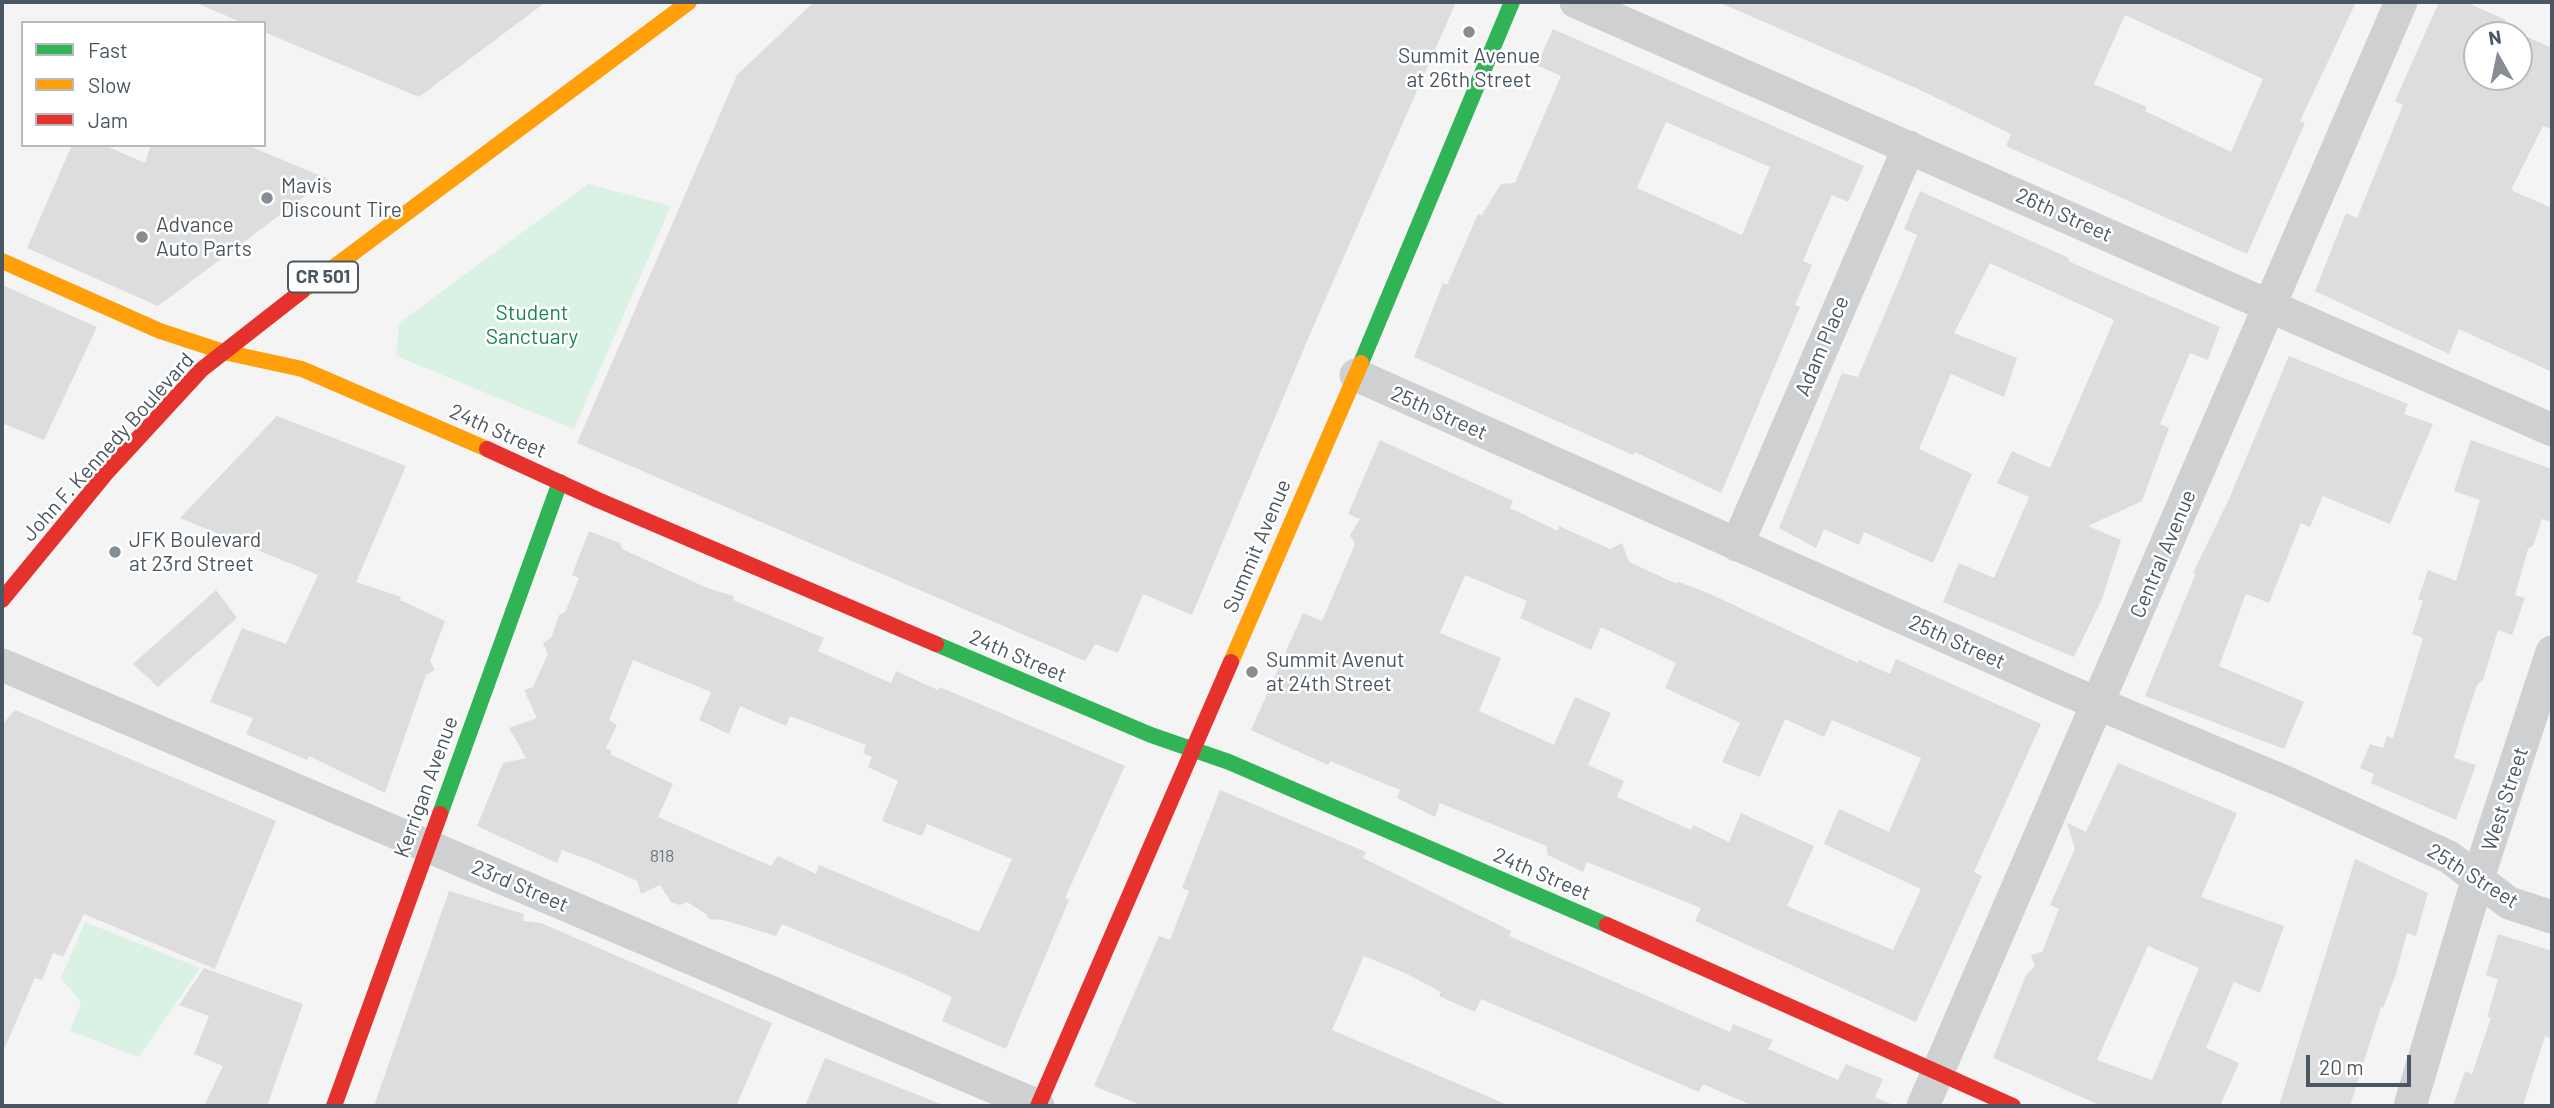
<!DOCTYPE html>
<html>
<head>
<meta charset="utf-8">
<style>
  body { margin:0 }
  #map { position:relative; width:2554px; height:1108px; overflow:hidden; background:#f4f4f4; font-family:Barlow,sans-serif }
  canvas { display:block }
  .frame { position:absolute; inset:0; border:4px solid #4a5661; pointer-events:none }
  .legend { position:absolute; left:21px; top:21px; width:245px; height:126px; box-sizing:border-box; background:#fff; border:2px solid #b7bbc0; margin:0; padding:9px 12px; list-style:none; font-size:21px; color:#4a5661 }
  .legend li { display:flex; align-items:center; gap:14px; height:35px }
  .legend b { width:35px; border:2px solid #b7bbc0 }
  .north { position:absolute; left:2463px; top:21px; width:70px; height:70px; box-sizing:border-box; background:#fff; border:2px solid #b7bbc0; border-radius:50%; rotate:351deg; font-size:19px; font-weight:700; line-height:28px; text-align:center; color:#4a5661 }
  .north::after { content:''; display:block; margin:auto; width:24px; height:32px; background:#868d94; clip-path:polygon(50% 0,100% 100%,50% 72%,0 100%) }
  .scale { position:absolute; left:2306px; top:1055px; width:105px; height:32px; box-sizing:border-box; border:4px solid #4a5661; border-top:0; padding-left:9px; font-size:21px; line-height:24px; white-space:nowrap; color:#4a5661; -webkit-text-stroke:5px #fff; paint-order:stroke }
</style>
</head>
<body>
<div id="map">
<canvas width="2554" height="1108"></canvas>
<div class="frame"></div>
<ul class="legend">
<li><b style="height:9px;background:#30b455"></b>Fast</li>
<li><b style="height:9px;background:#ff9f0a"></b>Slow</li>
<li><b style="height:9px;background:#e5322d"></b>Jam</li>
</ul>
<div class="north">N</div>
<div class="scale">20 m</div>
</div>
<script>
const c = document.querySelector('canvas').getContext('2d');
c.lineJoin = 'round';
function fill(path, color) { c.fillStyle = color; c.fill(path, 'evenodd'); }
function stroke(path, color, width, dash) { c.strokeStyle = color; c.lineWidth = width; c.lineCap = dash ? 'butt' : 'round'; c.setLineDash(dash || []); c.stroke(path); }
function label(font, color, halo, rows, align = 'center') {
  c.font = font + ' Barlow,sans-serif'; c.lineWidth = 5; c.setLineDash([]); c.textBaseline = 'middle'; c.strokeStyle = halo; c.fillStyle = color; for (const [text, x, y, turn = 0] of rows) {
    c.save(); c.translate(x, y); c.rotate((+turn || 0) * Math.PI / 180); c.textAlign = isNaN(turn) ? turn : align; if (halo) c.strokeText(text, 0, 0); c.fillText(text, 0, 0); c.restore();
  }
}
fill(new Path2D(`
  M588,184L671,206L574,429L396,356L399,323Z
  M85,922L200,968L139,1057L70,1031L81,1002L61,978Z`), '#d9f2e3');
fill(new Path2D(`
  M194,2H546L419,97L264,32V23H243Z
  M814,2H1456L1310,334L1192,615L1143,594L1118,653L1095,644L1085,661L577,443L737,75Z
  M1718,2H2356L2300,121L2305,123L2247,254L2006,146L2011,134L1916,88ZM2125,15L2263,79L2231,152L2145,111L2147,107L2094,84Z
  M2439,2H2466L2506,20L2503,26L2552,48V130L2543,126L2511,190L2552,208V372L2459,329L2449,354L2315,291L2346,213L2357,218L2403,105L2395,101ZM2477,35H2519V77H2477Z
  M1553,29L1864,166L1848,202L1832,195L1816,230L1803,261L1812,265L1795,305L1800,307L1721,493L1635,452L1633,455L1414,357L1443,283L1447,285L1478,214L1482,215L1501,184L1515,183L1561,76L1537,65ZM1666,122L1770,167L1742,235L1637,188Z
  M72,145H104L145,163L151,145H247L328,179L158,306L27,248Z
  M1920,191L2069,258L2068,261L2220,327L2208,360L2190,353L2160,424L2169,428L2142,501L2088,526L2121,540L2102,599L2074,657L1943,602L1959,563L1994,578L2029,497L1997,483L2012,451L2050,468L2114,320L1990,263L1954,333L2017,358L2004,397L1951,374L1919,449L1972,474L1933,563L1864,532L1859,545L1824,529L1816,548L1779,528L1842,373L1858,377L1903,271L1917,235L1904,229Z
  M2,285L97,327L44,440L2,423Z
  M2289,356L2408,404L2404,414L2433,424L2390,524L2323,496L2310,527L2301,523L2269,603L2246,594L2219,666L2304,702L2284,749L2145,696L2196,573H2193L2229,499Z
  M277,416L406,466L356,582L401,597L400,600L445,621L430,661L435,670L426,675L385,793L309,756L307,760L246,734L253,718L210,702L242,628L286,644L318,575L180,518Z
  M1380,440L1513,501L1510,508L1558,531L1559,526L1610,549L1622,543L1629,562L1675,583L1679,582L1708,593L1858,663L1859,660L1890,674L1896,659L2041,724L1974,872L1982,876L1916,1022L1695,921L1701,908L1587,862L1583,872L1548,855L1546,846L1440,803L1435,817L1397,798L1400,790L1330,761L1328,765L1251,730L1303,613L1322,621L1355,544L1350,535L1360,519L1348,514ZM1465,575L1527,601L1520,618L1591,650L1601,627L1676,663L1665,688L1740,723L1722,762L1760,777L1785,719L1824,737L1832,720L1921,758L1889,832L1839,809L1824,844L1921,889L1893,950L1787,906L1814,846L1741,813L1729,842L1693,825L1691,830L1617,797L1624,781L1588,765L1611,713L1575,697L1554,745L1479,711L1501,658L1440,633Z
  M2471,440L2552,469V522L2542,519L2533,546L2528,549L2515,595L2525,598L2512,635L2498,630L2483,680L2477,685L2464,724L2454,758L2476,765L2456,820L2371,783L2374,774L2360,768L2370,744L2383,748L2387,736L2393,738L2423,638L2412,634L2423,601L2418,599L2428,570L2456,581L2480,500L2454,491Z
  M589,531L620,543L622,549L707,588L734,596L733,600L824,638L818,651L891,683L896,671L938,690L940,687L1125,766L1065,898L1069,900L1006,1049L942,1021L952,997L912,978L782,924L776,936L724,920L709,919L706,914L687,902L680,905L671,902L660,885L641,894L637,881L592,861L562,850L557,863L477,826L503,763L526,758L509,728L537,718L524,690L533,687L548,654L543,643L551,638L559,615L565,612L579,578L572,575ZM633,660L711,692L699,720L729,734L740,706L786,726L790,716L866,745L863,753L872,757L868,767L898,781L882,821L922,836L927,824L1012,859L979,932L819,865L816,874L778,856L771,866L658,817L673,784L610,754L612,751L606,748L617,725L609,720Z
  M216,590L237,618L158,687L133,664Z
  M15,710L276,821L215,969L84,914L63,957L53,953L42,980L35,978L2,1054V725Z
  M2118,763L2237,813L2201,897L2284,926L2260,993L2234,982L2206,1048L2239,1063L2220,1106H2102L1993,1058L2026,975L2035,966L2031,955L2042,952L2059,909L2050,905L2075,849L2067,823L2086,832ZM2148,946L2199,968L2152,1080L2097,1060Z
  M1220,790L1366,852L1363,858L1511,931L1509,936L1730,1032L1733,1024L1773,1040L1768,1049L1838,1080L1846,1064L1883,1079L1875,1097L1895,1106H1753L1703,1084L1699,1092L1481,999L1475,1012L1439,996L1441,992L1405,973L1364,956L1332,1030L1510,1106H1143L1094,1086L1159,936L1170,940L1189,891L1182,888Z
  M2355,859L2428,893L2416,936L2407,933L2396,974L2383,1008L2381,1007L2350,1106H2279Z
  M449,891L524,914L523,921L541,923L772,1023L736,1106H374Z
  M2498,934L2552,951V1039L2545,1036L2523,1106H2453L2465,1071L2472,1074L2491,1018L2487,1017L2498,979L2486,975Z
  M204,968L303,1004L267,1106H204L223,1066L194,1054L209,1016L179,1005Z
  M825,1058L943,1105L942,1106H805Z`), '#ddddde');
stroke(new Path2D(`
  M1576,2L2552,430
  M1356,375L2061,688L2285,782L2449,857L2509,903L2552,917
  M1737,545L1909,147
  M2,665L1038,1106
  M1923,1106L2401,2
  M2410,1106L2478,878L2552,652`), '#ced0d2', 33);
stroke(new Path2D(`
  M1361,363L1512,2
  M936,644L1151,735L1229,762L1607,925
  M440,814L560,482`), '#30b455', 16);
stroke(new Path2D(`
  M2,261L160,331L224,352L302,369L487,449
  M302,291L689,2
  M1231,662L1361,363`), '#ff9f0a', 16);
stroke(new Path2D(`
  M487,449L598,500L936,644
  M2,600L108,471L201,370L302,291
  M1607,925L2013,1106
  M334,1106L440,814
  M1038,1106L1231,662`), '#e5322d', 16);
for (const [x, y, r, color] of [
  [1469,32,7,"#868d94"],
  [267,198,7,"#868d94"],
  [142,237,7,"#868d94"],
  [115,552,7,"#868d94"],
  [1252,672,7,"#868d94"]
]) { const dot = new Path2D(); dot.arc(x, y, r, 0, 2 * Math.PI); c.fillStyle = color; c.fill(dot); stroke(dot, '#fff', 2.5); }
label('18px', '#707881', null, [
  ["818",662,856]
]);
for (const [x, y, w] of [
  [323,277,70]
]) { const box = new Path2D(); box.roundRect(x - w / 2, y - 15.5, w, 31, 5); c.fillStyle = '#fff'; c.fill(box); stroke(box, '#4a5661', 2); }
label('bold 19px', '#4a5661', null, [
  ["CR 501",323,277]
]);
label('21px', '#4a5661', '#fff', [
  ["Summit Avenue",1469,56,"center"],
  ["at 26th Street",1469,80,"center"],
  ["Mavis",281,186],
  ["Discount Tire",281,210],
  ["Advance",156,225],
  ["Auto Parts",156,249],
  ["JFK Boulevard",129,540],
  ["at 23rd Street",129,564],
  ["Summit Avenut",1266,660],
  ["at 24th Street",1266,684]
], 'left');
label('21px', '#4a5661', '#fff', [
  ["26th Street",2064,215,24],
  ["Adam Place",1822,346,-67],
  ["25th Street",1439,413,24],
  ["24th Street",498,431,24],
  ["John F. Kennedy Boulevard",108,447,-48],
  ["Summit Avenue",1257,546,-67],
  ["Central Avenue",2163,554,-67],
  ["25th Street",1957,642,24],
  ["24th Street",1018,656,23],
  ["Kerrigan Avenue",426,787,-70],
  ["West Street",2505,799,-72],
  ["24th Street",1542,874,23],
  ["25th Street",2473,876,32],
  ["23rd Street",520,886,23]
]);
label('21px', '#17864f', '#fff', [
  ["Student",532,313],
  ["Sanctuary",532,337]
]);
</script>
</body>
</html>
